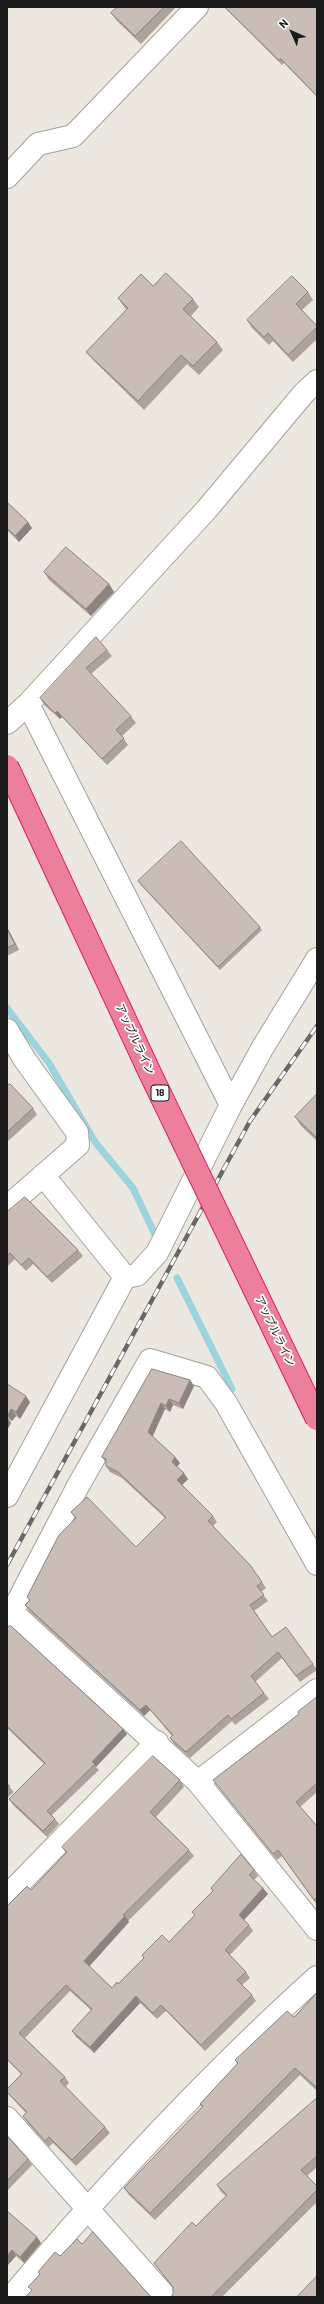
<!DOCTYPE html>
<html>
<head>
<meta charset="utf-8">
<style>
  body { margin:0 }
  #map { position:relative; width:324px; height:2304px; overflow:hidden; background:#ede8df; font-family:Barlow,sans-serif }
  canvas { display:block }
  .frame { position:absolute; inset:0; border:8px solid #1a1a1a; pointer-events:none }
  .north { position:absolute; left:272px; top:12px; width:40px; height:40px; -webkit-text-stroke:3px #fff; paint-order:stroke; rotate:315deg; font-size:11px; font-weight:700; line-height:16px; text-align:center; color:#1a1a1a }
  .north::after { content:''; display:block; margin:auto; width:14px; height:18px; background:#1a1a1a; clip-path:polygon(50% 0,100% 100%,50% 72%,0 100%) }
</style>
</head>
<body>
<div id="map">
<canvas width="324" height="2304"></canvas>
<div class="frame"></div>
<div class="north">N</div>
</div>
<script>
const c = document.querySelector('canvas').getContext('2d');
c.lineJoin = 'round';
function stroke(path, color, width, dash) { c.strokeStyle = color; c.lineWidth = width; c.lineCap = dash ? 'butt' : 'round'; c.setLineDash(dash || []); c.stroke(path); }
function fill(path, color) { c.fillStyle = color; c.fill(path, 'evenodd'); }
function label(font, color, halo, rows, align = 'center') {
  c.font = font + ' Barlow,"Noto Sans JP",sans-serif'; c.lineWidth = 3.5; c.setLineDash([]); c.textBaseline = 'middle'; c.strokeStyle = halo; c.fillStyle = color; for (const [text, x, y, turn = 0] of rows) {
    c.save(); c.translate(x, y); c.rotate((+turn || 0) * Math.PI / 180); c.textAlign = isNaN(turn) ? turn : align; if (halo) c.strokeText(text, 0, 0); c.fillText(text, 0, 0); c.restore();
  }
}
stroke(new Path2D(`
  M7,1008L49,1063L95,1142L133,1188L158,1241
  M177,1278L232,1389`), '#9bd3df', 7);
const street = new Path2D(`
  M7,177L38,144L73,136L197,7
  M28,704L231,1105L157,1253L137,1275L125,1277
  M7,723L28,704L207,509L304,393L317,381
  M7,1030L25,1060L77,1132L78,1145L7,1207
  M231,1105L263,1047L317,959
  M43,1175L125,1277
  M7,1496L125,1277
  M12,1612L198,1782L317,1690
  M7,1622L78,1486L150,1360L207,1377L226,1403L317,1564
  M198,1782L317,1929
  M7,1896L157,1742
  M7,2118L166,2297
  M11,2297C106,2185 207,2076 317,1977`);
stroke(street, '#a1a1a1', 24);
stroke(street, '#fff', 22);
const rail = new Path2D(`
  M7,1565L250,1121L317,1026`);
stroke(rail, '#686868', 4.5);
stroke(rail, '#fff', 3, [9]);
const highwayBridge = new Path2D(`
  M7,766L150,1073L317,1419`);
stroke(highwayBridge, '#e01766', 24, []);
stroke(highwayBridge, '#ec7f99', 22);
fill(new Path2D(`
  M117,7H176L141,44L117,21L111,13Z
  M224,7H317V97L284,63L282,65Z
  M153,286L193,299L199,307L191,316L217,342L223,350L199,375L187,364L144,410L93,360L86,352L127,310L124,307L118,298Z
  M308,292L313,300L302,310L317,326V339L293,362L273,341L269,345L252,328L247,320Z
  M7,502L32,528L19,542L7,530Z
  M44,572L109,584L114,592L91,616L49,580Z
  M107,650L112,656L91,674L131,716L136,723L122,736L128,745L107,765L62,717L60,719L44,705L40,698Z
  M138,881L260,927L262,930L220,970L140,884Z
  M7,927L19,950L7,956Z
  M7,1086L33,1108L37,1115L7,1142Z
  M317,1094V1141L301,1126L295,1117Z
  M7,1212L78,1250L83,1256L52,1283L33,1264L26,1271L15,1259L7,1267Z
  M152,1369L190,1380L194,1386L183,1409L173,1405L170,1412L165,1409L152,1436L175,1457L180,1463L177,1467L188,1479L182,1485L213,1516L217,1522L213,1526L250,1565L266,1588L261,1592L268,1601L254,1611L272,1637L313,1664L317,1670L300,1682L282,1658L255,1682L269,1699L235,1725L232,1721L190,1758L174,1744L170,1738L172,1736L150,1710L144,1716L29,1611L25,1605L29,1600L27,1597L76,1519L71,1512L136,1547L165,1518L122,1478L110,1472L106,1466V1463L102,1457Z
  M7,1384L30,1402L20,1419L16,1416L12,1421L8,1419L11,1423L7,1430Z
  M7,1627L127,1734L96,1767L99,1770L52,1815L55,1819L59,1824L47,1837L13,1805L9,1799L44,1764L7,1728Z
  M317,1697V1792L300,1807L317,1826V1905L282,1856L277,1860L213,1780L299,1714Z
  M180,1780L184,1787L156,1817L189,1850L194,1856L128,1921L129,1922L89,1966L112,1988L118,1984L144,1958L142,1955L169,1942L195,1915L192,1912L213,1891L211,1888L254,1870L258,1876L254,1880L268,1894L244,1920L249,1925L253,1931L230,1955L246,1972L250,1978L242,1985L252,1995L256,2001L205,2051L166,2011L157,2019L140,2003L94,2053L76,2037L72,2031L91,2010L70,1991L25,2038L65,2077L69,2083L65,2087L105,2127L110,2133L76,2166L53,2143L49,2147L27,2122L23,2116L26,2113L10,2096L7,2093V2089L21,2074L7,2060V1906L31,1890L66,1853L62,1847Z
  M7,1784L14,1792L7,1798Z
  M317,1993V2091L300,2075L155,2220L129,2195L124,2188L202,2107L200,2104L237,2064L235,2060L294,2017Z
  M317,2098V2167L307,2176L317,2186V2202L222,2297H171L173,2294V2288L154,2263L196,2226L226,2196L221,2192L217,2185Z
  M7,2136L28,2159L32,2165L7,2191Z
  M7,2211L37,2237L41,2243L24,2263L16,2256L7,2266Z`), '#ada39c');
fill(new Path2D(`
  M28,522L32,528L19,542L15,536Z
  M109,584L114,592L91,616L86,609Z
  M57,711L62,717L60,719L55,713Z
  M7,927L19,950L15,944L7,929Z
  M190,1380L194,1386L183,1409L179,1403Z
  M26,1396L30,1402L20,1419L16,1412Z
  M169,1399L173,1405L170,1412L166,1406Z
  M161,1403L165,1409L152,1438L148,1432Z
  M11,1409L16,1416L12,1421L8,1415Z
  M7,1417L11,1423L7,1430Z
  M175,1457L180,1463L176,1468L172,1462Z
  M184,1473L188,1479L181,1486L177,1480Z
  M146,1705L150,1710L144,1716L140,1710Z
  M123,1729L127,1734L96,1767L92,1762Z
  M263,1888L268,1894L243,1921L239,1915Z
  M125,1916L129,1922L88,1968L84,1961Z
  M136,1996L140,2003L94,2053L90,2047Z
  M37,2237L41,2243L24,2263L20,2257Z
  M12,2250L16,2256L7,2266V2256Z`), '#8d847f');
const building = new Path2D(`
  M117,7H164L135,36L111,13Z
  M225,7H317V96L281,59L279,60Z
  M166,273L193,299L183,309L217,342L193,366L181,355L138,401L86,352L128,308L118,298L141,274L153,286Z
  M292,276L308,292L296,304L317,326V327L288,355L268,333L264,337L247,320Z
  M7,502L28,522L15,536L7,528Z
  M66,547L109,584L86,609L44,572Z
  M96,637L107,650L86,668L131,716L116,730L124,738L102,759L57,711L55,713L40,698Z
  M181,841L260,927L218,967L138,881Z
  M7,929L15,944L7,948Z
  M10,1084L33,1108L7,1132V1086Z
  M317,1094V1138L295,1117Z
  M25,1197L78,1250L47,1277L29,1258L21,1265L10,1253L7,1256V1212Z
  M152,1369L190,1380L179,1403L169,1399L166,1406L161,1403L148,1432L175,1457L172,1462L184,1473L177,1480L213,1516L208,1521L250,1565L262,1582L257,1586L264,1595L250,1605L272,1637L286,1627L313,1664L296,1676L278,1652L251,1676L264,1693L231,1719L228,1715L186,1752L170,1738L173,1735L146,1705L140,1710L25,1605L30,1600L27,1597L59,1535L76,1518L71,1512L87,1497L136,1547L166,1517L118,1472L106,1466V1459L102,1457Z
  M7,1384L26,1396L16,1412L11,1409L8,1415L7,1414Z
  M11,1626L123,1729L92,1762L95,1764L47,1811L55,1819L43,1831L9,1799L45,1763L7,1726V1627Z
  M317,1697V1783L296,1802L317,1826V1898L314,1900L278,1850L273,1854L213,1780L299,1714L298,1712Z
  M153,1756L180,1780L150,1812L189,1850L123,1915L125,1916L84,1961L112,1988L117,1982L118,1984L144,1958L142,1955L162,1935L169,1942L195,1915L192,1912L213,1891L211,1888L241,1854L254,1870L249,1875L263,1888L239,1915L249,1925L225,1950L246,1972L237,1980L252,1995L201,2045L161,2005L153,2013L136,1996L90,2047L72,2031L92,2009L66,1985L19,2033L65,2077L60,2081L105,2127L72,2160L49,2137L45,2141L23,2116L27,2112L7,2092V2089L22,2074L7,2059V1906L27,1886L31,1890L67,1852L62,1847Z
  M7,1784L10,1786L7,1789Z
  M317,1993V2088L295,2068L150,2213L124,2188L203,2106L200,2104L238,2063L235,2060L287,2011L294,2017Z
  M317,2098V2156L301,2170L317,2186V2190L211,2297H171L173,2294V2287L154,2263L192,2222L196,2226L227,2195L217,2185Z
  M7,2136L28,2159L7,2181Z
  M7,2211L37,2237L20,2257L12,2250L7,2256Z
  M93,2232L151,2297H25L32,2290L28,2287L40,2274L38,2272L55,2252L60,2256L77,2239L82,2244Z
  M317,2276V2297H297Z`);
fill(building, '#c9bdb5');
stroke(building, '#8d847f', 1);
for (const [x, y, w] of [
  [160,1093,18]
]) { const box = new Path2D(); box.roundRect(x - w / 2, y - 8, w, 16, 3); c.fillStyle = '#fff'; c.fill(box); stroke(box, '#1a1a1a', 1); }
label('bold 10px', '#1a1a1a', null, [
  ["18",160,1093]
]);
label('11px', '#1a1a1a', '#fff', [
  ["アップルライン",135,1039,65],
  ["アップルライン",275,1331,64]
]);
</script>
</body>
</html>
